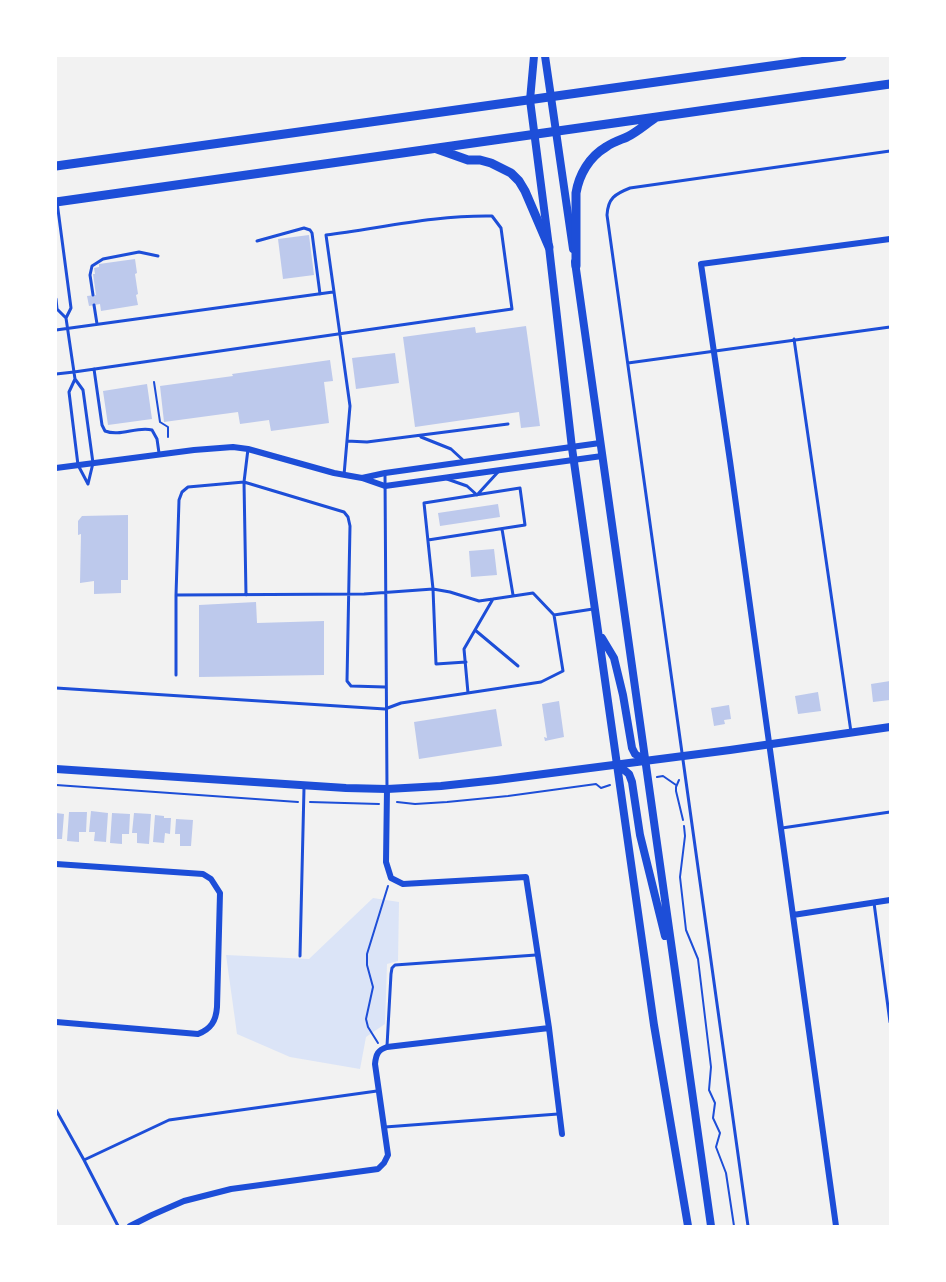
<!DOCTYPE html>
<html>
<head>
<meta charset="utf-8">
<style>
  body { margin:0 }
  #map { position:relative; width:946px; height:1282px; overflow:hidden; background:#f2f2f2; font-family:Jost,sans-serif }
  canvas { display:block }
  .frame { position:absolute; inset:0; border:57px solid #fff; pointer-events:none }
</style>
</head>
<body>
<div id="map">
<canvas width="946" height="1282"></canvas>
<div class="frame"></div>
</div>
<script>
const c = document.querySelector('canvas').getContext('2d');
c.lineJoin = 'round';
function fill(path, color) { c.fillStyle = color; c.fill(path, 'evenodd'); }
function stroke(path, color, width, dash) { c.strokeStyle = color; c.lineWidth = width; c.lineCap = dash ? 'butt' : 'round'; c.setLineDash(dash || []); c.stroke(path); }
fill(new Path2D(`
  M373,898L399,902L398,961L387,964L385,1024L366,1037L360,1069L290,1057L237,1034L226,955L309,959Z`), '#dbe4f7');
fill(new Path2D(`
  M309,235L314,275L283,279L278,239Z
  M135,259L137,273L135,274L138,294L136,295L138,305L101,311L100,304L89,306L87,296L96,295L93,274H95L94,268L99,267V264Z
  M526,326L540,426L521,428L519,412L415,427L403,337L475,327L476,333Z
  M395,353L399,383L356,389L352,358Z
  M330,360L333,381L324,382L329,423L271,431L269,420L240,424L238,412L164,422L160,386L233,376L232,374Z
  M147,384L152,419L108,425L103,391Z
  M498,504L500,517L440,526L438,513Z
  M128,515V580H121V593L94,594V581L80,583L81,534L78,535V521L82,516Z
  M494,549L497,575L471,577L469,551Z
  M256,602L257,623L324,621V675L199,677V605Z
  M890,681V700L873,702L871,684Z
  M818,692L821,711L798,714L795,696Z
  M559,701L564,737L545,741L544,737L547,738L542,704Z
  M729,705L731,719L724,720L725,724L714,726L711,708Z
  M496,709L502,746L419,759L414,722Z
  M91,811L108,813L106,842L94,841L95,832H89Z
  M69,812H87L86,832H79V842L67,841Z
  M56,813L64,814L62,839H56Z
  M112,813L130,814L129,834H122V844L110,843Z
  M134,813L151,814L149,844L137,843V833H132Z
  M155,815L164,816V818H171L170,834L165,833L164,843L153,842Z
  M176,819L193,820L191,846H180V834H175Z`), '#bdc9ec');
stroke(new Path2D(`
  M154,382L160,422L168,427V437
  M657,777L663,776L676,785
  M679,780L676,787V791L683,820
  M56,785L298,802
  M310,802L379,804
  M397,802L415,804L447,802L508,796L596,784L601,788L610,785
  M684,826L685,836L680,877L686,930L698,959L711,1067L709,1090L715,1103L713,1118L720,1133L716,1147L726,1173L734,1226
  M378,1043L368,1027L366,1019L373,987L367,965V954L388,886`), '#1d4ed8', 2);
stroke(new Path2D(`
  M57,202L71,308L66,318
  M257,241L304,228L310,230L312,233L320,294
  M93,295L90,275L92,266L103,259L139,252L158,256
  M56,299L57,309L66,318L75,379L83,390L93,463L88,484
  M94,305L97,324
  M56,330L333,292
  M794,339L851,732
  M628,363L890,327
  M94,369L102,425L105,431C120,437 137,426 152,430L157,439L159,453
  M56,374L74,372L512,309L501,228L492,216C436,215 381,228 326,235L350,406L344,475
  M75,379L69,392L78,465L88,484
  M421,437L451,449L464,461
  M347,441L367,442L508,424
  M385,475L387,789
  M447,479L467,486L477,495L498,472
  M502,529L513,595
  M428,540L525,525L520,488L424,503L433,589L436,664L466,662
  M176,595L179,500L182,492L188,487L244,482L248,449
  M246,595L244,482L344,512L348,517L350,526L347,681L351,686L385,687
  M475,630L518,666
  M176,675V595L364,594L433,589L450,592L479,601L493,599
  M56,688L385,709L401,703L541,682L563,671L554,615L593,609
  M468,693L464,649L493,599L533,593L554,615
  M782,828L890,812
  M874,903L890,1022
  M300,956L304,788
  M387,1046L391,974L392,968L395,965L536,955
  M56,1110L84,1160L118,1226
  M385,1127L558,1114
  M84,1160L169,1120L377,1091
  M748,1226L607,215C608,198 615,194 630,188L890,151`), '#1d4ed8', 3);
stroke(new Path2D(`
  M56,468L194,450L233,447L248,449L334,473L362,478L385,486L602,456
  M362,478L385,473L600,443
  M387,789L386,862L391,878L403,884L526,877L549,1028L562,1134
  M56,864L203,874L211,879L220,893L217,1007C216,1021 211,1029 198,1034L56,1022
  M793,915L890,900
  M130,1226L152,1215L184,1201L231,1189L378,1169L384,1163L388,1155L375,1064C376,1054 378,1050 387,1047L549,1028
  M836,1226L730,461L701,264L890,239`), '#1d4ed8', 6);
stroke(new Path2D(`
  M545,56L551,97
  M530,100L534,56
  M56,769L346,788L387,789L441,786L497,780L730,750L890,727`), '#1d4ed8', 8);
stroke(new Path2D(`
  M551,97L573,249
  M530,100L549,247L572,448L654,1025L688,1226
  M575,262L711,1226
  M602,638L614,658L623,695L632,748L635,754L646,761
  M617,764L629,774L632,782L640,835L665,936`), '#1d4ed8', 8);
stroke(new Path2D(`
  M437,149L468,160H480L491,163L511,173L519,181L525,191L549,247
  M56,166L842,56
  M56,202L890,84
  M576,266V193C579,175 589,157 606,147C613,142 620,140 627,137C637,132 646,124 655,118`), '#1d4ed8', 9);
</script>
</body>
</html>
